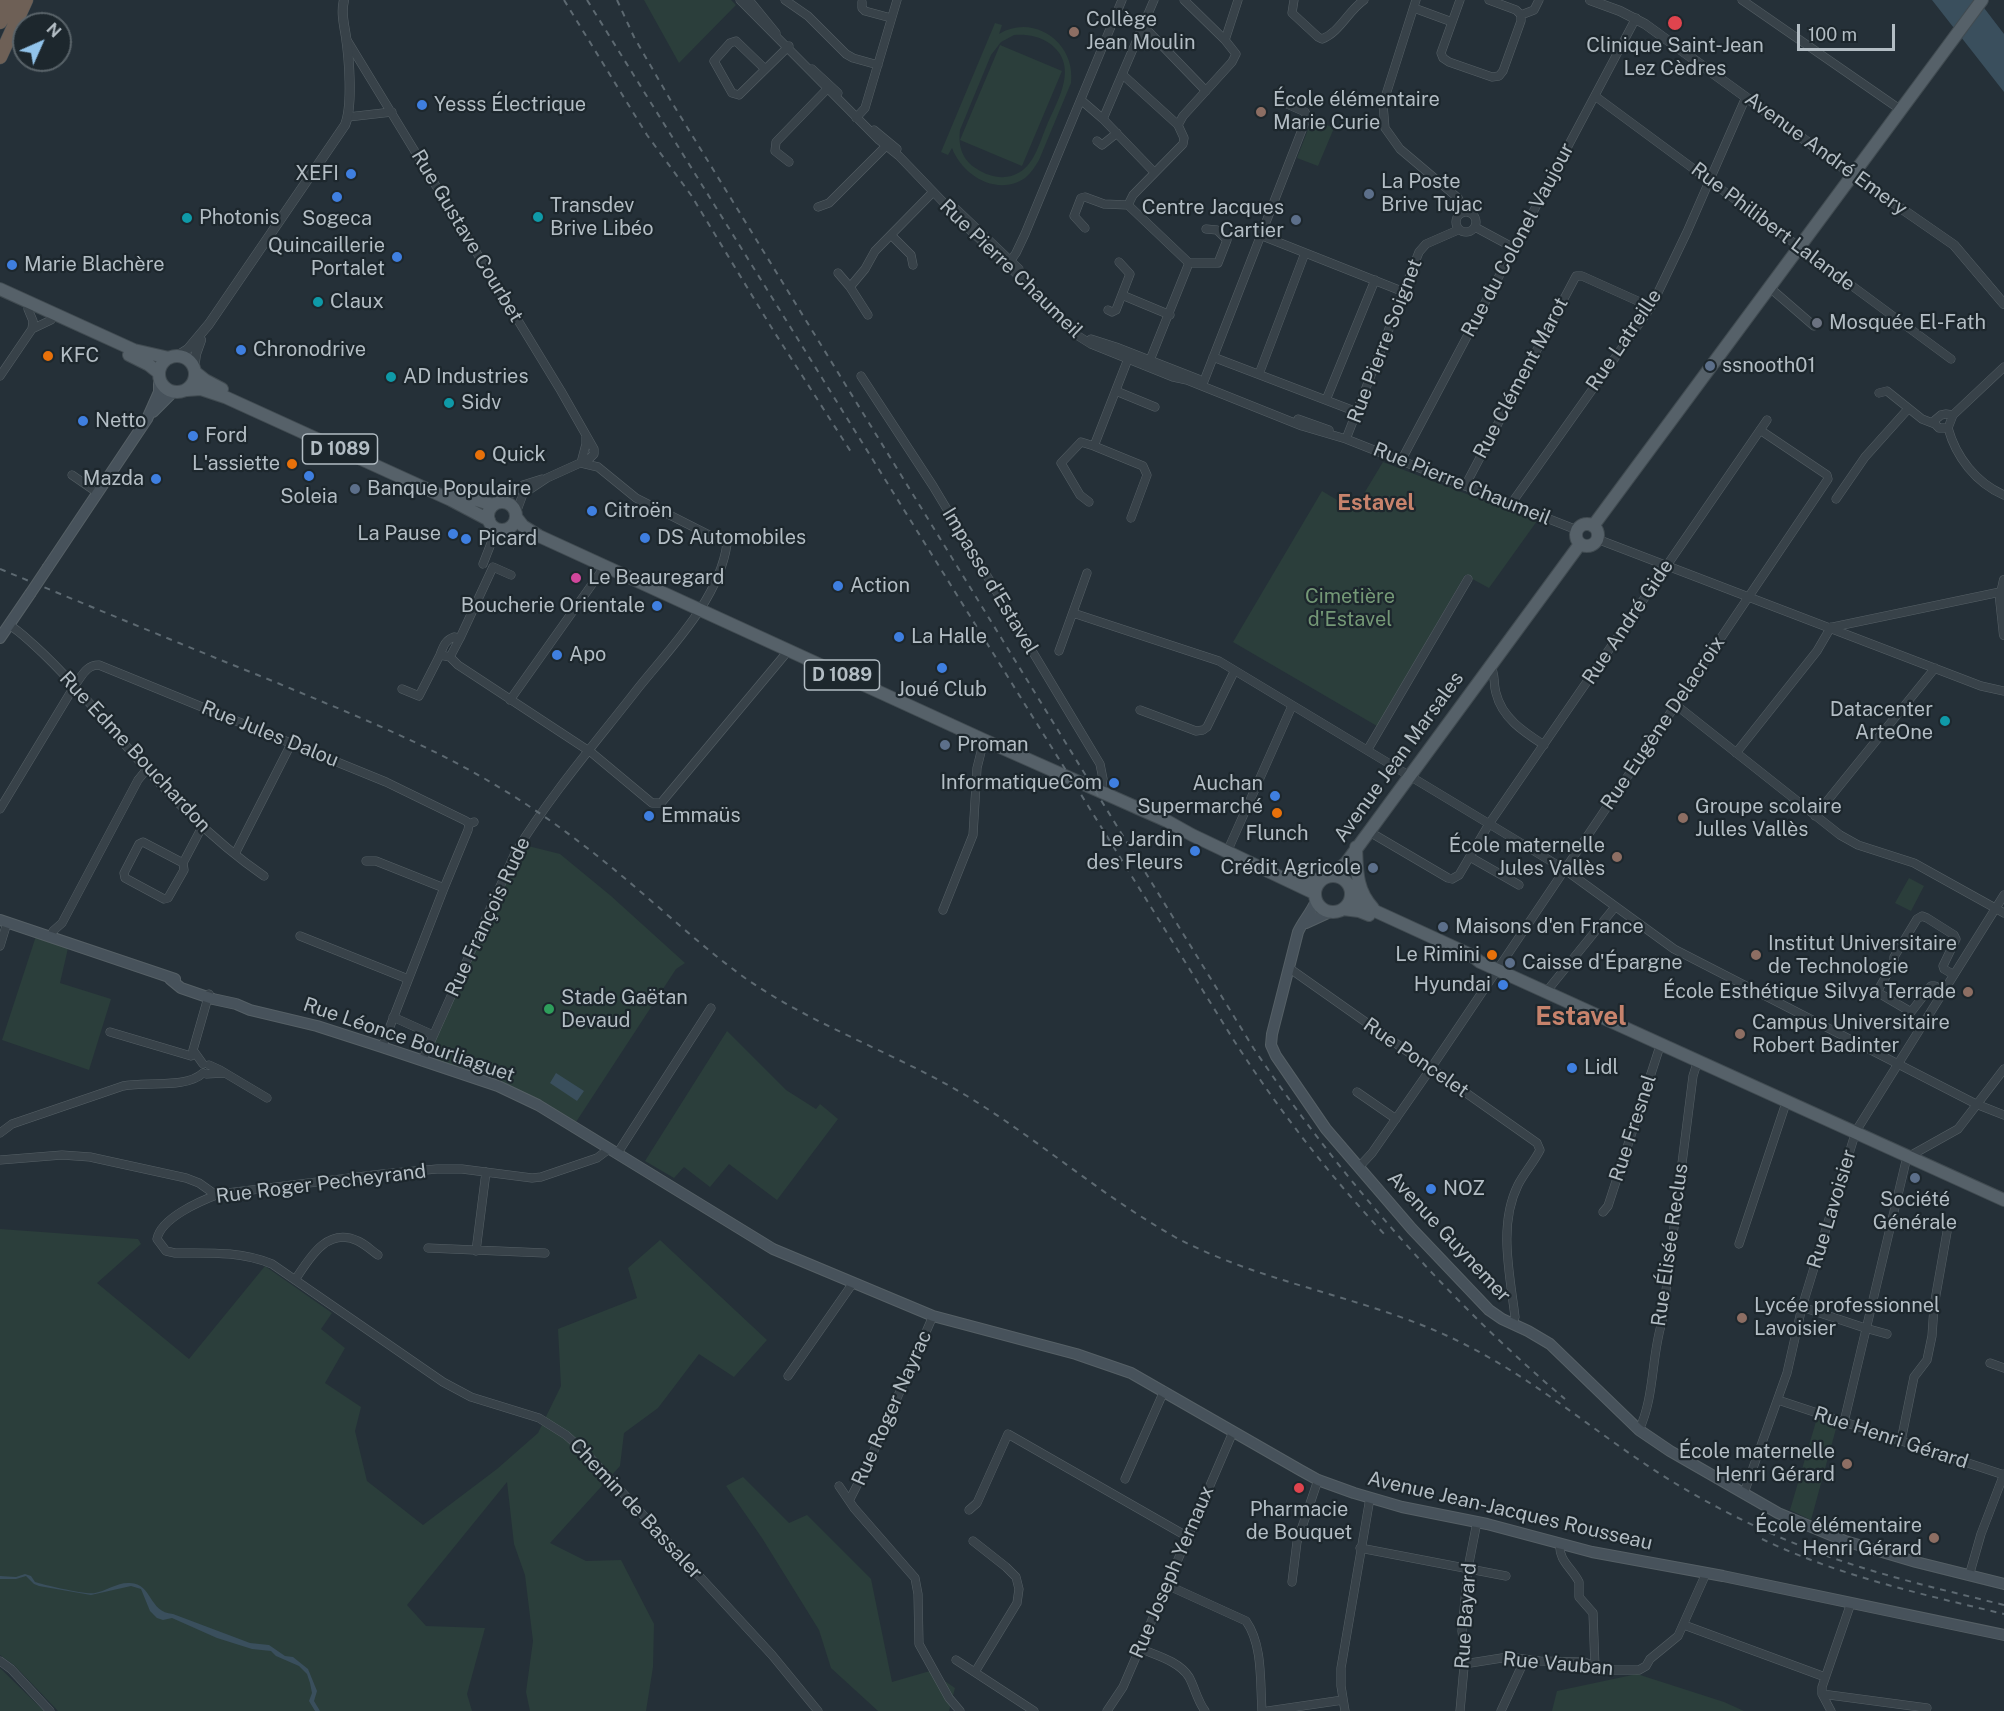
<!DOCTYPE html>
<html>
<head>
<meta charset="utf-8">
<style>
  body { margin:0 }
  #map { position:relative; width:2004px; height:1711px; overflow:hidden; background:#253038; font-family:"Public Sans",sans-serif }
  canvas { display:block }
  .north { position:absolute; left:12px; top:12px; width:60px; height:60px; box-sizing:border-box; background:#1d272d; border:2px solid #596369; border-radius:50%; rotate:45deg; font-size:16px; font-weight:700; line-height:24px; text-align:center; color:#b3bdc4 }
  .north::after { content:''; display:block; margin:auto; width:21px; height:27px; background:#92c4eb; clip-path:polygon(50% 0,100% 100%,50% 72%,0 100%) }
  .scale { position:absolute; left:1797px; top:24px; width:98px; height:27px; box-sizing:border-box; border:3px solid #b3bdc4; border-top:0; padding-left:8px; font-size:18px; line-height:21px; white-space:nowrap; color:#b3bdc4; -webkit-text-stroke:4px #1d272d; paint-order:stroke }
</style>
</head>
<body>
<div id="map">
<canvas width="2004" height="1711"></canvas>
<div class="north">N</div>
<div class="scale">100 m</div>
</div>
<script>
const c = document.querySelector('canvas').getContext('2d');
c.lineJoin = 'round';
function fill(path, color) { c.fillStyle = color; c.fill(path, 'evenodd'); }
function stroke(path, color, width, dash) { c.strokeStyle = color; c.lineWidth = width; c.lineCap = dash ? 'butt' : 'round'; c.setLineDash(dash || []); c.stroke(path); }
function label(font, color, halo, rows, align = 'center') {
  c.font = font + ' "Public Sans",sans-serif'; c.lineWidth = 4.5; c.setLineDash([]); c.textBaseline = 'middle'; c.strokeStyle = halo; c.fillStyle = color; for (const [text, x, y, turn = 0] of rows) {
    c.save(); c.translate(x, y); c.rotate((+turn || 0) * Math.PI / 180); c.textAlign = isNaN(turn) ? turn : align; if (halo) c.strokeText(text, 0, 0); c.fillText(text, 0, 0); c.restore();
  }
}
fill(new Path2D(`
  M644,0H731L736,5L679,63Z
  M995,23L1002,25L999,34C1034,13 1076,43 1071,83L1039,160C1035,167 1031,173 1025,178C997,197 962,175 952,148L948,155L941,152ZM1014,35C1026,34 1039,36 1049,43C1080,65 1058,99 1047,125C1040,141 1035,163 1020,172C1006,181 989,177 977,169C962,160 958,146 960,130L991,55L1001,42Z
  M1000,45L1062,71L1022,166L960,140Z
  M1312,119L1334,128L1318,166L1297,158Z
  M1383,462L1537,521L1489,588L1465,575L1377,726L1233,642L1322,491L1354,510Z
  M524,845L560,854L611,896L685,963L676,969L576,1122L541,1100L498,1082L496,1077L479,1068L465,1070L434,1059L435,1056L431,1051L516,857Z
  M1909,878L1924,886L1911,911L1895,903Z
  M36,936L68,948L60,983L111,999L89,1070L2,1040Z
  M727,1031L786,1090L816,1109L820,1104L838,1119L777,1200L729,1164L710,1187L684,1167L674,1178L645,1161Z
  M0,1229L138,1239L141,1244L97,1283L189,1359L265,1266L332,1313L321,1329L345,1348L325,1383L361,1407L355,1431L367,1481L423,1525L497,1469L538,1433L561,1386L558,1329L637,1298L628,1268L660,1240L767,1340L734,1377L699,1354L658,1408L624,1433L620,1466L550,1543L586,1561L621,1560L654,1624L653,1667L646,1711H530L526,1692L533,1641L525,1575L514,1544L507,1482L407,1605L426,1626L485,1628L467,1694L472,1711H58L14,1665L0,1655Z
  M1817,1418L1837,1425L1811,1520L1790,1510Z
  M743,1477L789,1523L807,1515L871,1579L892,1682L930,1671L955,1688L949,1711H878L831,1668L819,1630L762,1538L726,1486Z
  M0,1668L44,1711H0Z
  M1637,1674L1724,1702L1744,1711H1552L1557,1691Z`), '#2b3e3b');
fill(new Path2D(`
  M1932,0H1978L2004,34V92Z
  M556,1073L584,1091L577,1101L550,1083Z
  M25,1574L31,1576L35,1582C44,1585 87,1595 95,1593C106,1591 118,1582 130,1583C153,1584 148,1612 173,1614L250,1643L269,1645L285,1656L293,1657L308,1669L317,1691L314,1701L320,1711H315L309,1701L312,1693L310,1683L307,1674L299,1666L276,1656L271,1651L252,1649L217,1638L172,1618L163,1620L157,1618L150,1611L141,1589L131,1586L91,1595L39,1586L34,1584L26,1576L16,1579H0V1576L16,1577Z`), '#3a4f5d');
const minor = new Path2D(`
  M740,0L879,140L899,156L969,229L1039,295L1075,334L1091,344L1173,377L1187,380L1302,426L1346,439L1577,530
  M749,0L776,33
  M785,0L808,16L846,54L853,58L878,65
  M1184,0L1225,40
  M1294,0L1292,13L1318,37L1322,39C1340,32 1348,11 1364,0
  M1416,0L1383,104L1385,128L1400,149L1458,198L1466,212
  M1460,0L1441,53L1443,58L1449,62L1492,77L1499,76L1503,71L1521,21V15
  M1489,0L1516,10L1521,15
  M1742,0L1901,110
  M862,2V8L865,11L891,18
  M1414,8L1452,22
  M1521,15L1534,10L1539,0
  M1143,28L1149,32L1206,91
  M347,40L561,391L594,449V454L589,459L547,478L523,494L516,513
  M765,69L736,41L730,43L714,61L732,93L739,95L789,46
  M812,69L838,93
  M1123,75L1178,125
  M1595,96L1951,359
  M1081,100L1103,119L1154,172
  M348,117L392,112
  M856,118L865,108L897,0
  M1103,119L1154,0
  M874,130L897,149
  M1097,141L1102,145L1117,133
  M789,162L775,151L776,142L830,86
  M818,207L829,203L889,143
  M956,209L1019,269
  M1456 222a10 10 0 1 1 20 0a10 10 0 1 1-20 0Z
  M1475,227L1514,248
  M1085,228L1074,216L1081,198L1085,197L1104,204L1128,205
  M1206,229L1217,230L1227,240L1218,263H1189L1128,205L1133,195L1183,144L1184,138L1178,125L1183,116L1232,62L1236,54L1225,40L1238,0
  M891,235L911,255L913,265
  M1260,235L1404,292
  M1009,263L1016,253L1025,234L1122,0
  M838,273L850,287
  M1769,287L1814,326
  M1122,295L1170,315
  M1108,310L1112,312L1116,310L1130,274L1119,262
  M868,315L850,287L865,269L875,251L933,192
  M32,329L51,320
  M1091,339L1116,347L1198,379
  M1213,357L1357,412
  M1128,359L1094,446L1143,466L1147,475L1131,518
  M1150,360L1189,263
  M1259,374L1305,253
  M0,376L32,329L33,321L28,309
  M861,376L933,486L1100,764L1103,779L1101,792
  M1202,386L1307,117L1305,112L1278,100
  M1116,391L1155,407
  M1879,393L1887,391L1922,419L1935,424
  M1326,400L1375,280
  M1946,414L1953,415L1948,428H1939L1935,424V420L1941,415Z
  M1953,415L2004,367
  M1298,419L1329,430
  M1948,428C1956,457 1976,483 2004,495
  M1346,439L1419,252L1426,244L1458,230
  M1401,461L1636,18
  M581,463L586,444V435
  M72,475L98,493
  M1465,486L1576,276H1582L1651,307
  M1836,499L1865,457L1908,409
  M500,502L523,485L542,479
  M1089,502L1080,495L1061,463L1081,442L1094,446
  M1511,504L1651,307L1687,232L1746,97
  M1597,539L1981,686L2004,691
  M483,564L497,528
  M1073,613L1219,661L1564,869L1674,949L1976,1104L2004,1115
  M9,625C18,630 26,638 34,645C66,674 93,707 121,740C164,790 209,838 264,876
  M1833,627L2000,592L2004,593
  M454,637L460,638L450,657L440,655C443,647 445,640 454,637Z
  M460,638L493,567L511,575
  M1059,651L1087,573
  M450,657L458,665L592,753L652,803H661L788,651
  M1490,665C1496,674 1493,683 1496,693C1502,718 1524,732 1544,745
  M402,689L419,696L440,655
  M510,700L605,566
  M1676,705L1840,835L1858,845L1914,863L2004,913
  M1140,710L1196,731L1203,730L1207,727L1234,672
  M1368,749L1468,579
  M1736,753L1817,651L1831,627
  M0,809L75,685C82,676 86,665 99,665L386,782L466,821L469,824
  M1815,816L1935,668
  M1368,831L1448,878L1452,879L1459,875L1489,824L1767,420
  M1227,852L1292,706
  M235,854L292,742
  M1470,857L1519,885
  M366,861H376L444,888
  M183,863L143,842L139,844L124,873L125,878L164,899L168,898L184,870L183,863L202,827
  M943,910L973,835L977,768L984,740
  M300,936L408,979
  M51,937L53,931L62,923L138,780L147,769
  M0,946L7,923
  M1289,968L1537,1143L1540,1150C1534,1162 1524,1173 1518,1185C1498,1225 1510,1274 1515,1317L1512,1324
  M1944,991L1935,986H1931L1911,1012L1877,992L1894,962V957L1917,919L1922,916L1927,918L1954,935L1956,939L1943,966L1944,969L1954,975
  M1546,992L1615,907
  M393,1017L433,1035
  M110,1032L191,1056L194,1054
  M382,1047L444,888L468,830L469,824L474,822
  M422,1061L515,853C551,794 597,741 639,687C672,646 719,599 727,544L636,498L598,467L581,463
  M203,1064L193,1050L209,994
  M209,1065L220,1070L267,1098
  M206,1074L225,1073
  M1357,1092L1396,1119
  M0,1133L12,1124L123,1086C145,1081 186,1089 203,1073
  M609,1149L597,1158L541,1177L532,1178L462,1169H437L382,1174L219,1194C200,1201 161,1218 157,1239L166,1251L175,1253C209,1253 240,1251 272,1264L443,1382L471,1397L539,1418L566,1435L585,1452L772,1655L818,1711
  M617,1154L711,1008
  M0,1160L62,1155L90,1157L186,1178L199,1183L216,1195
  M1359,1167L1372,1153L1427,1074L1828,479L1827,475L1760,430
  M1603,1212L1608,1206L1661,1043
  M1739,1244L1787,1100
  M428,1248L545,1253
  M476,1251L486,1172
  M295,1280C309,1259 327,1226 358,1241C365,1244 372,1251 378,1255
  M1802,1307L1865,1328L1887,1334
  M1990,1363L2004,1368
  M788,1376L853,1283
  M1778,1400L2004,1475
  M1844,1422L1906,1161L1908,1157L1958,1129L2004,1069
  M1639,1430C1655,1396 1651,1357 1662,1322L1693,1076L1698,1060
  M1901,1441L1914,1377L1927,1360L1932,1336L1934,1306L1947,1232
  M1125,1479L1164,1391
  M839,1486L854,1508L915,1578L918,1594L919,1644L949,1698L960,1711
  M1744,1493L1787,1373L1802,1307L1856,1131L2004,895
  M850,1499L869,1462L933,1316
  M969,1510L977,1503L1008,1434L1188,1537
  M973,1541L1006,1567L1016,1577L1019,1589L1017,1603L975,1672
  M1560,1544C1558,1560 1572,1568 1579,1582V1597L1593,1613L1595,1667
  M1360,1548L1506,1576
  M1969,1576L1981,1534L2004,1474
  M1292,1582L1297,1542L1318,1480
  M1167,1585L1246,1621C1263,1645 1260,1682 1262,1711
  M1684,1625L1825,1677
  M1139,1648C1155,1655 1179,1661 1189,1677C1195,1688 1197,1700 1205,1711
  M956,1660L1034,1711
  M0,1661L11,1669L50,1711
  M1464,1664L1508,1657L1540,1661L1584,1662L1604,1670H1639L1646,1666L1650,1659L1678,1636L1704,1578V1572
  M1822,1694L1927,1708
  M1107,1711L1123,1687L1233,1432
  M1268,1711L1343,1700
  M1345,1711L1341,1686V1668L1370,1498
  M1460,1711L1465,1656L1462,1631L1468,1568L1477,1522
  M1501,1711L1525,1659
  M1831,1711L1822,1694V1687L1851,1603`);
const tertiary = new Path2D(`
  M1590,0L1620,11L1645,24L1853,175L1954,245L2004,304
  M177,356L188,349L209,324L345,125C353,106 349,57 346,37C344,24 341,13 344,0
  M194,368L196,354L201,340
  M2004,580L2000,598L2004,635`);
const secondary = new Path2D(`
  M153,412L173,392
  M48,567L147,419L159,392V379
  M0,638L30,594
  M1316,901C1311,913 1303,921 1298,932L1272,1034L1271,1045L1276,1056L1326,1129L1412,1229L1489,1310L1502,1319L1528,1331L1550,1344L1639,1430L1670,1451L1778,1513L1845,1541L1916,1562L2004,1584
  M0,920L175,979
  M1306,923L1330,912
  M170,979L181,988L213,999L236,1004L250,1010L317,1026L382,1047L498,1086L538,1105L773,1249L933,1316L1076,1354L1131,1373L1300,1470L1318,1480L1354,1493L1402,1507L1487,1524L1592,1552L1723,1576L2004,1635`);
const primary = new Path2D(`
  M0,289L134,350L169,358
  M129,355L149,365L159,373
  M159 374a18 18 0 1 1 36 0a18 18 0 1 1-36 0Z
  M195,372L205,380L222,389
  M187,390L201,389L225,397L451,500L489,520
  M454,493L493,505
  M488 516a14 14 0 1 1 28 0a14 14 0 1 1-28 0Z
  M516,517L523,526L539,536L984,740L1167,821L1192,835L1314,893
  M1576 535a11 11 0 1 1 22 0a11 11 0 1 1-22 0Z
  M1593,526L1982,0
  M1356,847C1357,870 1356,890 1373,908
  M1330,875L1346,863L1580,544
  M1315 894a18 18 0 1 1 36 0a18 18 0 1 1-36 0Z
  M1294,876L1304,881L1322,879
  M1351,894L1362,905L1471,955L1480,962L2004,1200
  M1343,909L1359,911L1369,915`);
const motorway = new Path2D(`
  M0,4L3,0
  M0,22L15,0
  M0,57L26,0`);
stroke(minor, '#566066', 9);
stroke(tertiary, '#566066', 10);
stroke(secondary, '#566066', 12);
stroke(primary, '#414b51', 14);
stroke(motorway, '#434d53', 15);
stroke(minor, '#384249', 8);
stroke(tertiary, '#384249', 9);
stroke(secondary, '#47525b', 10);
stroke(primary, '#566169', 12);
stroke(motorway, '#6e6056', 14);
stroke(new Path2D(`
  M564,0L647,135L691,195L773,330L851,452
  M587,0L1233,1039C1278,1109 1329,1175 1386,1236
  M617,0L634,37L671,101L1254,1049C1342,1179 1445,1298 1565,1399
  M0,569C92,607 183,645 275,682C349,713 423,742 492,783C538,810 581,842 622,876C663,910 702,947 745,978C814,1026 895,1053 967,1096C1039,1140 1102,1196 1175,1237C1264,1285 1372,1297 1464,1344C1542,1383 1608,1444 1683,1488C1739,1521 1799,1548 1860,1567C1908,1582 1956,1593 2004,1605
  M1762,1539C1839,1576 1921,1594 2004,1614`), '#5d6971', 2, [6, 6]);
const secondaryBridge = new Path2D(`
  M30,594L48,567`);
stroke(secondaryBridge, '#566066', 12, []);
stroke(secondaryBridge, '#47525b', 10);
for (const [x, y, r, color] of [
  [1675,23,8,"#e0444e"],
  [1074,32,6,"#8d6e63"],
  [422,105,6,"#3f7fe0"],
  [1261,112,6,"#8d6e63"],
  [351,174,6,"#3f7fe0"],
  [1369,194,6,"#5c6f8a"],
  [337,197,6,"#3f7fe0"],
  [538,217,6,"#0f9aa8"],
  [187,218,6,"#0f9aa8"],
  [1296,220,6,"#5c6f8a"],
  [397,257,6,"#3f7fe0"],
  [12,265,6,"#3f7fe0"],
  [318,302,6,"#0f9aa8"],
  [1817,323,6,"#6b7280"],
  [241,350,6,"#3f7fe0"],
  [48,356,6,"#e8710a"],
  [1710,366,6,"#5c6f8a"],
  [391,377,6,"#0f9aa8"],
  [449,403,6,"#0f9aa8"],
  [83,421,6,"#3f7fe0"],
  [193,436,6,"#3f7fe0"],
  [480,455,6,"#e8710a"],
  [292,464,6,"#e8710a"],
  [309,476,6,"#3f7fe0"],
  [156,479,6,"#3f7fe0"],
  [355,489,6,"#5c6f8a"],
  [592,511,6,"#3f7fe0"],
  [453,534,6,"#3f7fe0"],
  [645,538,6,"#3f7fe0"],
  [466,539,6,"#3f7fe0"],
  [576,578,6,"#d1479c"],
  [838,586,6,"#3f7fe0"],
  [657,606,6,"#3f7fe0"],
  [899,637,6,"#3f7fe0"],
  [557,655,6,"#3f7fe0"],
  [942,668,6,"#3f7fe0"],
  [1945,721,6,"#0f9aa8"],
  [945,745,6,"#5c6f8a"],
  [1114,783,6,"#3f7fe0"],
  [1275,796,6,"#3f7fe0"],
  [1277,813,6,"#e8710a"],
  [649,816,6,"#3f7fe0"],
  [1683,818,6,"#8d6e63"],
  [1195,851,6,"#3f7fe0"],
  [1617,857,6,"#8d6e63"],
  [1373,868,6,"#5c6f8a"],
  [1443,927,6,"#5c6f8a"],
  [1492,955,6,"#e8710a"],
  [1756,955,6,"#8d6e63"],
  [1510,963,6,"#5c6f8a"],
  [1503,985,6,"#3f7fe0"],
  [1968,992,6,"#8d6e63"],
  [549,1009,6,"#2e9e5b"],
  [1740,1034,6,"#8d6e63"],
  [1572,1068,6,"#3f7fe0"],
  [1915,1178,6,"#5c6f8a"],
  [1431,1189,6,"#3f7fe0"],
  [1742,1318,6,"#8d6e63"],
  [1847,1464,6,"#8d6e63"],
  [1299,1488,6,"#e0444e"],
  [1934,1538,6,"#8d6e63"]
]) { const dot = new Path2D(); dot.arc(x, y, r, 0, 2 * Math.PI); c.fillStyle = color; c.fill(dot); stroke(dot, '#1d272d', 2); }
for (const [x, y, w] of [
  [340,449,75],
  [842,675,75]
]) { const box = new Path2D(); box.roundRect(x - w / 2, y - 15, w, 30, 4.5); c.fillStyle = '#1d272d'; c.fill(box); stroke(box, '#b3bdc4', 1.5); }
label('bold 18px', '#b3bdc4', null, [
  ["D 1089",340,449],
  ["D 1089",842,675]
]);
label('20px', '#b3bdc4', '#1d272d', [
  ["Collège",1086,20],
  ["Jean Moulin",1086,43],
  ["Clinique Saint-Jean",1675,46,"center"],
  ["Lez Cèdres",1675,69,"center"],
  ["École élémentaire",1273,100],
  ["Marie Curie",1273,123],
  ["Yesss Électrique",434,105],
  ["XEFI",339,174,"right"],
  ["La Poste",1381,182],
  ["Brive Tujac",1381,205],
  ["Transdev",550,206],
  ["Brive Libéo",550,229],
  ["Centre Jacques",1284,208,"right"],
  ["Cartier",1284,231,"right"],
  ["Photonis",199,218],
  ["Sogeca",337,219,"center"],
  ["Quincaillerie",385,246,"right"],
  ["Portalet",385,269,"right"],
  ["Marie Blachère",24,265],
  ["Claux",330,302],
  ["Mosquée El-Fath",1829,323],
  ["Chronodrive",253,350],
  ["KFC",60,356],
  ["ssnooth01",1722,366],
  ["AD Industries",403,377],
  ["Sidv",461,403],
  ["Netto",95,421],
  ["Ford",205,436],
  ["Quick",492,455],
  ["L'assiette",280,464,"right"],
  ["Mazda",144,479,"right"],
  ["Banque Populaire",367,489],
  ["Soleia",309,497,"center"],
  ["Citroën",604,511],
  ["La Pause",441,534,"right"],
  ["DS Automobiles",657,538],
  ["Picard",478,539],
  ["Le Beauregard",588,578],
  ["Action",850,586],
  ["Boucherie Orientale",645,606,"right"],
  ["La Halle",911,637],
  ["Apo",569,655],
  ["Joué Club",942,690,"center"],
  ["Datacenter",1933,710,"right"],
  ["ArteOne",1933,733,"right"],
  ["Proman",957,745],
  ["InformatiqueCom",1102,783,"right"],
  ["Auchan",1263,784,"right"],
  ["Supermarché",1263,807,"right"],
  ["Groupe scolaire",1695,807],
  ["Julles Vallès",1695,830],
  ["Emmaüs",661,816],
  ["Flunch",1277,834,"center"],
  ["Le Jardin",1183,840,"right"],
  ["des Fleurs",1183,863,"right"],
  ["École maternelle",1605,846,"right"],
  ["Jules Vallès",1605,869,"right"],
  ["Crédit Agricole",1361,868,"right"],
  ["Maisons d'en France",1455,927],
  ["Institut Universitaire",1768,944],
  ["de Technologie",1768,967],
  ["Le Rimini",1480,955,"right"],
  ["Caisse d'Épargne",1522,963],
  ["Hyundai",1491,985,"right"],
  ["École Esthétique Silvya Terrade",1956,992,"right"],
  ["Stade Gaëtan",561,998],
  ["Devaud",561,1021],
  ["Campus Universitaire",1752,1023],
  ["Robert Badinter",1752,1046],
  ["Lidl",1584,1068],
  ["NOZ",1443,1189],
  ["Société",1915,1200,"center"],
  ["Générale",1915,1223,"center"],
  ["Lycée professionnel",1754,1306],
  ["Lavoisier",1754,1329],
  ["École maternelle",1835,1452,"right"],
  ["Henri Gérard",1835,1475,"right"],
  ["Pharmacie",1299,1510,"center"],
  ["de Bouquet",1299,1533,"center"],
  ["École élémentaire",1922,1526,"right"],
  ["Henri Gérard",1922,1549,"right"]
], 'left');
label('20px', '#b3bdc4', '#1d272d', [
  ["Avenue André Emery",1826,154,36],
  ["Rue Philibert Lalande",1773,227,37],
  ["Rue Gustave Courbet",467,236,59],
  ["Rue du Colonel Vaujour",1518,240,-62],
  ["Rue Pierre Chaumeil",1011,269,44],
  ["Rue Latreille",1624,340,-56],
  ["Rue Pierre Soignet",1385,341,-69],
  ["Rue Clément Marot",1521,378,-62],
  ["Rue Pierre Chaumeil",1462,484,22],
  ["Impasse d'Estavel",990,581,59],
  ["Rue André Gide",1628,622,-56],
  ["Rue Eugène Delacroix",1663,723,-56],
  ["Rue Jules Dalou",270,734,22],
  ["Rue Edme Bouchardon",135,752,47],
  ["Avenue Jean Marsales",1399,757,-54],
  ["Rue François Rude",488,917,-65],
  ["Rue Léonce Bourliaguet",409,1040,19],
  ["Rue Poncelet",1416,1058,35],
  ["Rue Fresnel",1633,1128,-72],
  ["Rue Roger Pecheyrand",321,1184,-7],
  ["Rue Lavoisier",1832,1209,-73],
  ["Avenue Guynemer",1449,1237,47],
  ["Rue Élisée Reclus",1670,1245,-82],
  ["Rue Roger Nayrac",892,1408,-66],
  ["Rue Henri Gérard",1891,1438,18],
  ["Chemin de Bassaler",636,1509,47],
  ["Avenue Jean-Jacques Rousseau",1510,1511,13],
  ["Rue Joseph Yernaux",1172,1572,-67],
  ["Rue Bayard",1466,1616,-86],
  ["Rue Vauban",1558,1664,5]
]);
label('20px', '#749876', '#1d272d', [
  ["Cimetière",1350,597],
  ["d'Estavel",1350,620]
]);
label('bold 22px', '#c7836c', '#1d272d', [
  ["Estavel",1376,503]
]);
label('bold 26px', '#c7836c', '#1d272d', [
  ["Estavel",1581,1017]
]);
</script>
</body>
</html>
